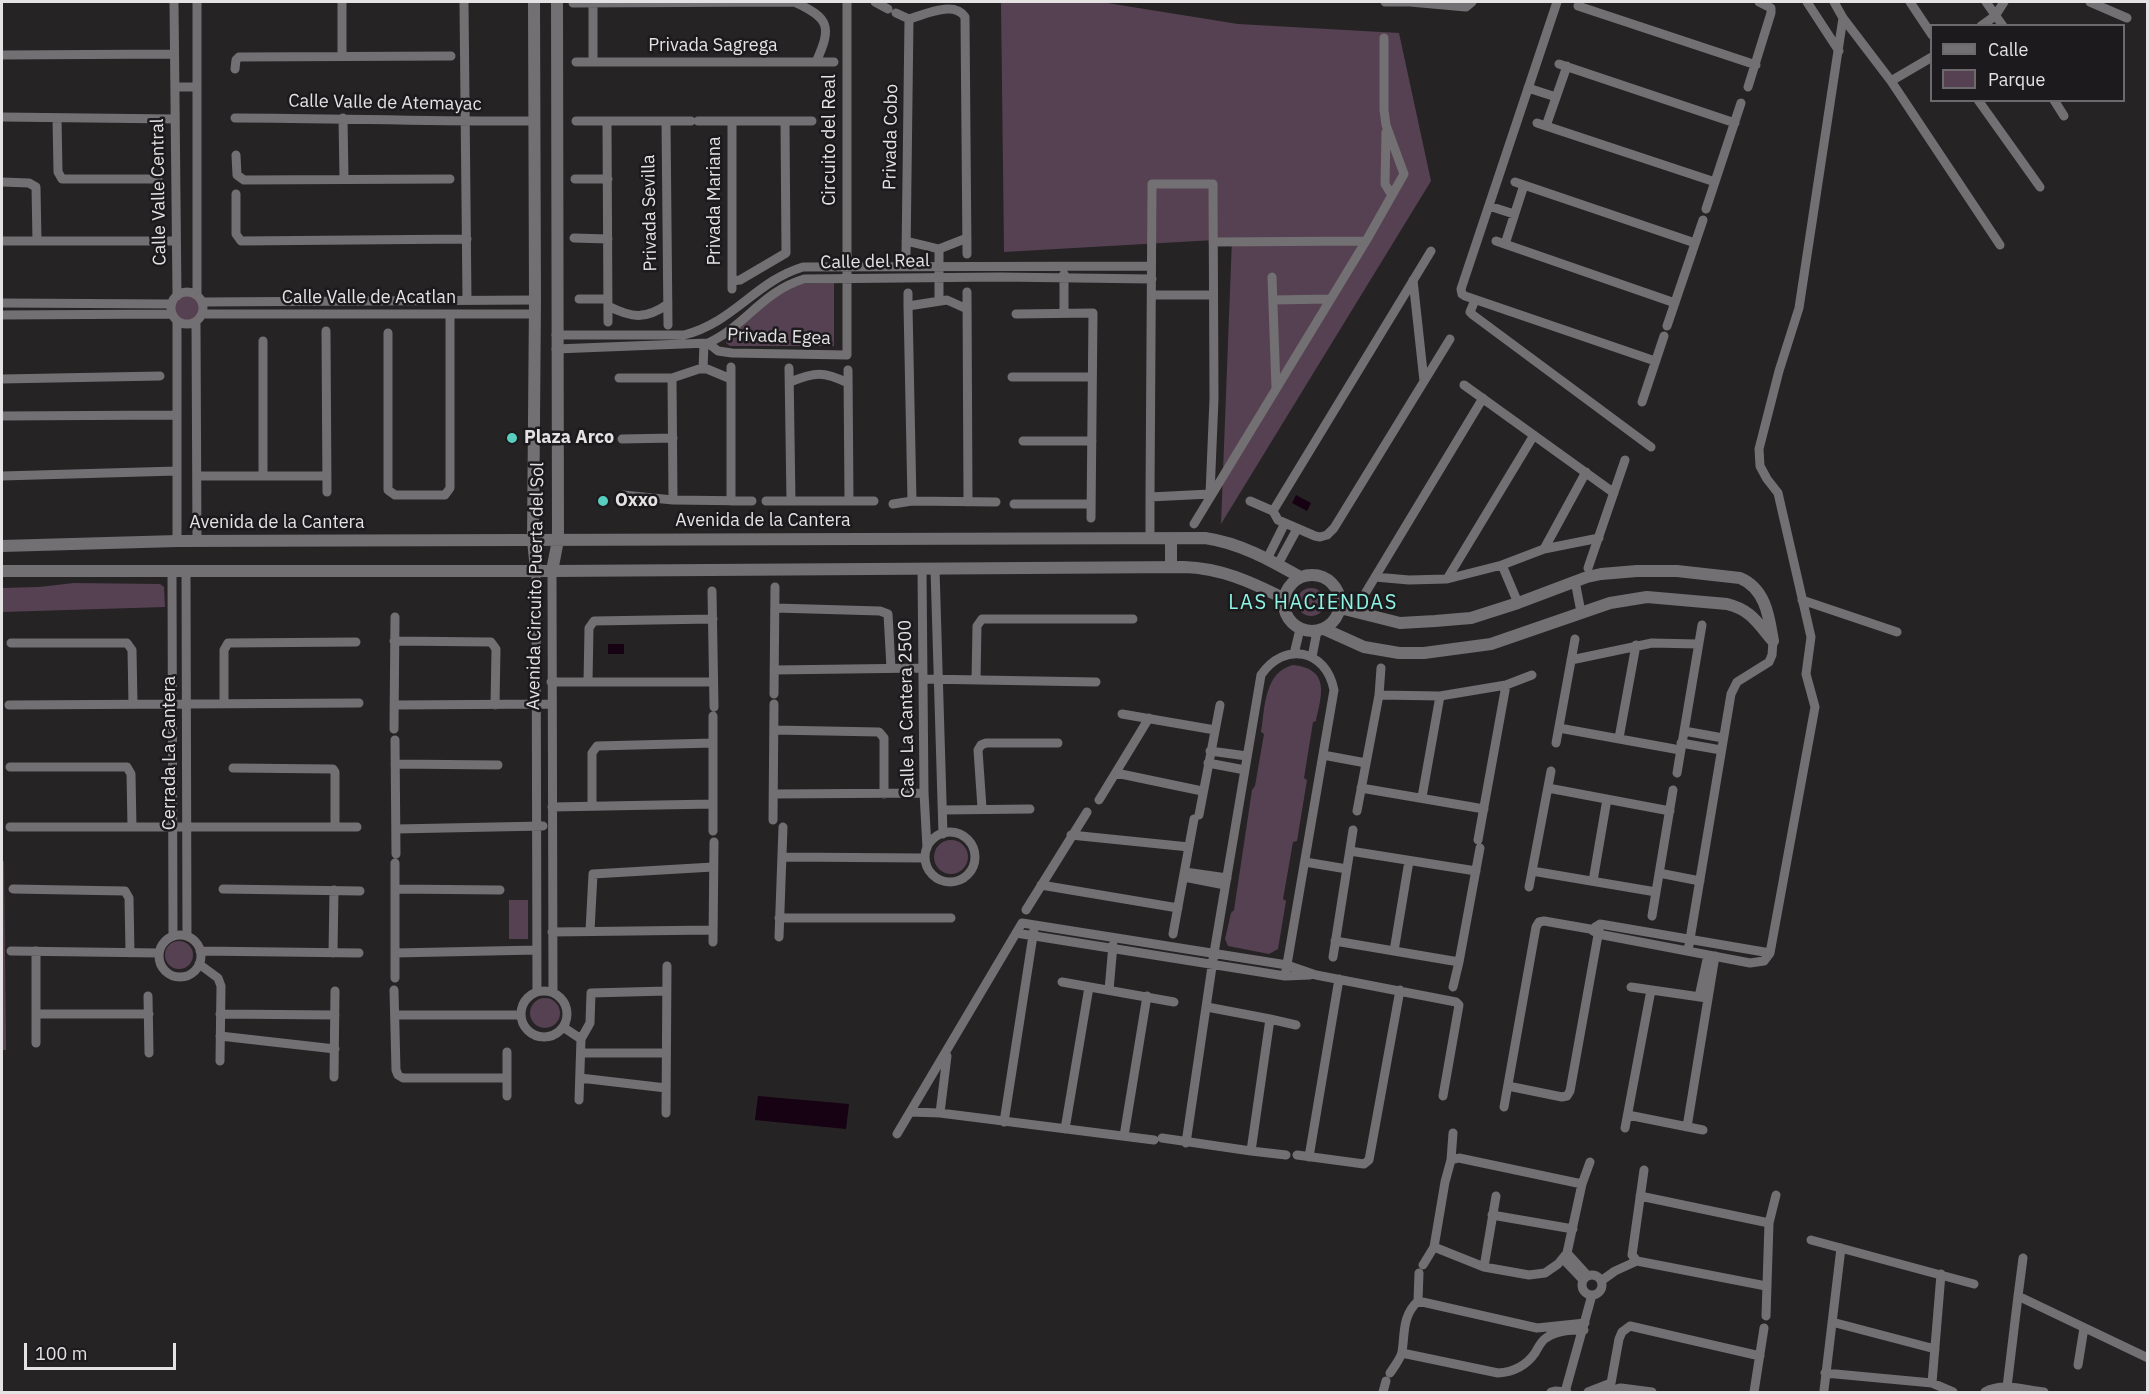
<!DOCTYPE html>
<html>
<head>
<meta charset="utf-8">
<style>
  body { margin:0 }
  #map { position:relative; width:2149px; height:1394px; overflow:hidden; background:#262325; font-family:"IBM Plex Sans",sans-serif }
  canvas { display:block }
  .frame { position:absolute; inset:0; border:3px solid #e4e2e3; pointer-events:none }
  .legend { position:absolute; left:1930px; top:24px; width:195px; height:78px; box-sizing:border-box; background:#1c1a1c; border:2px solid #6c6a6c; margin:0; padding:8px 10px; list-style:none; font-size:18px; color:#e4e2e3 }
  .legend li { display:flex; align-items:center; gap:12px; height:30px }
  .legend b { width:30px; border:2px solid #6c6a6c }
  .scale { position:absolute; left:24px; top:1343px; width:152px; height:27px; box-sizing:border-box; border:3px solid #e4e2e3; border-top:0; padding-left:8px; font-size:18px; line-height:21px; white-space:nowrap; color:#e4e2e3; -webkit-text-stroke:4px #1c1a1c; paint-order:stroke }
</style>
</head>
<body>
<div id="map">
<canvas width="2149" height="1394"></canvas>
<div class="frame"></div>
<ul class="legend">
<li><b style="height:8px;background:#727072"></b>Calle</li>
<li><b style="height:16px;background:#564152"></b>Parque</li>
</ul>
<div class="scale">100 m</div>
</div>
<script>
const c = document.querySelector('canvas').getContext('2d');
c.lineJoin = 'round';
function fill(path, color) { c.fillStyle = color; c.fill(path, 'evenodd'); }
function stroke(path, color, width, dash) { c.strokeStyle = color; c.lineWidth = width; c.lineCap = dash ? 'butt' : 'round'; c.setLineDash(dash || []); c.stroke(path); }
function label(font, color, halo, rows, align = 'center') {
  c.font = font + ' "IBM Plex Sans",sans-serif'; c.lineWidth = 5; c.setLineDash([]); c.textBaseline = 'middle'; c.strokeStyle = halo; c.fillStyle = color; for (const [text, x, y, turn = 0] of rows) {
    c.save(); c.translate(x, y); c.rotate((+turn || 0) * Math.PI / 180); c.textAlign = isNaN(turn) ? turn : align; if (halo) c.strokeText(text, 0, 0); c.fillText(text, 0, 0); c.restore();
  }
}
fill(new Path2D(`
  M1001,2H1101L1238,24L1399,33L1431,181L1221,524L1232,239L1004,252Z
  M834,283V346H730L726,343L727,336L777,296L794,287L803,284Z
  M174 308a13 13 0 1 1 26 0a13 13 0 1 1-26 0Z
  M74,583L160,584L164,587L165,607L2,612V588L39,587Z
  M1297 602a14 14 0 1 1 28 0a14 14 0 1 1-28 0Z
  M1293,665C1330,669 1322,694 1316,721L1313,722L1304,778L1307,780L1297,841L1293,842L1283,899L1286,901L1278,949L1269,954L1228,946L1225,939L1231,913L1234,910L1252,790L1255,786L1264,734L1261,732C1265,708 1264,672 1293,665Z
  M934 857a17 17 0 1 1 34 0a17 17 0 1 1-34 0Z
  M2,861H4L6,1050H2Z
  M509,900H528V939H509Z
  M165 955a14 14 0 1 1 28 0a14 14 0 1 1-28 0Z
  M530 1013a15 15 0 1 1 30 0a15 15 0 1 1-30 0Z`), '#564152');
fill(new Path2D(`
  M1296,495L1311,503L1307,511L1292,503Z
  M608,644H624V654H608Z
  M758,1096L849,1104L846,1129L755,1120Z`), '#160213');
stroke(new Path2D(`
  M174,2L177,296
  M342,2V56
  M464,2L467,300
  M875,2L888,9
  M1385,2H1410
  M1410,2L1466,7L1472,2
  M1557,2L1461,289L1462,294L1465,296L1655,361
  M1807,2L1839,51
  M1834,2L1843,18L1891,81L2000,245
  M1910,2L1932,35
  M1986,2L2003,26
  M2090,2L2127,18
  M573,3L794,2C830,18 832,27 816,62
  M1578,6L1756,65
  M896,13L909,19C924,15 954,0 965,17L967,254
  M1981,26L1995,16L2004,2
  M2,55L174,54
  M576,62H834
  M593,62V3
  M1559,64L1735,123
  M235,69L236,60L239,57L451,56
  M1891,81L1932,57
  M175,87H197
  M1748,87L1771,13V8L1759,2
  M1528,88L1556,97
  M1978,100L2040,187
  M2054,100L2064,116
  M2,117L175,119
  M57,118L58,172L62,179H158
  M235,118C335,118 434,122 534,121
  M343,118L344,179
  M576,121H691
  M607,121L608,322
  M666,121L668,325
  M698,121H812
  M732,121V289
  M1537,123L1715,182
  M1546,126L1567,66
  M1386,132L1385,184L1391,194
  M236,155L237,175L244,180L450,179
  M575,179H608
  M2,182L29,183L36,187L37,241
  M1515,182L1695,243
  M236,194V234L241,241L467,239
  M1489,206L1514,214
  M1706,209L1741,103
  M574,238L608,239
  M2,241H176
  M906,241L939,249L967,238
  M1496,241L1675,303
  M1213,242L1366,241
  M1505,244L1524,185
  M939,249V300
  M906,256L909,19
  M1064,274V313
  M1272,277L1276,388
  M1413,280L1424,381
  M732,281L740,280L786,253L785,121
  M171 308a16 16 0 1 1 32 0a16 16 0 1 1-32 0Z
  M967,292L968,502
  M197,295V2
  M1152,295H1213
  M579,299H608
  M1273,300L1329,299
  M1475,300L1470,312L1473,315L1651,447
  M202,302L535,300
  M2,303L171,304
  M608,306C632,318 645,320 668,304
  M908,306V293
  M202,314H535
  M1016,314L1093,313L1091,518
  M2,315L172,314
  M196,322L197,541
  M1667,326L1703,220
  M326,331L327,492
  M388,333V490L395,495H445L450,488V314
  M556,335H684C733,323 756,281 803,267L1151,266
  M708,343L718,351L732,353L847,355V2
  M556,349L708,343C744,327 763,291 804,279L999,277L1152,279
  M731,367V501
  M789,368L791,501
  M703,369L704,344
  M848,370L849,501
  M1012,377H1092
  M619,378H672L699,369H707L731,379
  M672,378L673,500
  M2,379L160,376
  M790,382C815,372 823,371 848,383
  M1464,385L1614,493
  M1642,402L1664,336
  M2,416L176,415
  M622,439L673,438
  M1023,441H1092
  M2,476L177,471
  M197,476H327
  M263,476V341
  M623,495L673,500L752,501
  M1150,497L1210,494L1214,399L1213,184H1152L1150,497V539
  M766,501H874
  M912,501L908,306L947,300L967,309
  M1250,501L1273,511L1278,520L1315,536L1320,537L1327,535L1334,528L1450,339
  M893,504L912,501L996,502
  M1014,504H1091
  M1273,511L1431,251
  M1194,524L1366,241L1404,174L1386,125L1384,110V38
  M177,541V322
  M1544,549L1586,472
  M1267,559L1285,523
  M1278,564L1297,529
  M1502,565L1518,603
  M1588,568L1625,460
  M922,569L924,793L927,848
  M935,569L943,834
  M536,570L537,992
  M172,571L173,935
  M186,571L187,936
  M552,571L553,992
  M1375,577L1409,580L1447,579L1502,565L1544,549L1599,538
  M1447,579L1534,435
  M1575,581L1581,612
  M712,591L714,707
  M1366,592L1483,398
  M1802,600L1897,632
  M775,608L880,611L888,614L891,668
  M394,641L491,642L496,649L495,705
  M11,643H127L132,650L133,704
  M1294,654L1300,629
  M1312,657L1317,631
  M1571,660L1652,643L1698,644
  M774,670L923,668
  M923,679L1096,682
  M976,680L977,626L982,619H1133
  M551,682H713
  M588,682L589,628L594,621L713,619
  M774,694L775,587
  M1379,695L1440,696L1506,685L1532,675
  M224,704V650L228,643L356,642
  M9,705L359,703
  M394,705L551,704
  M1122,714L1215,730
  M1559,728L1680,750
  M394,729L395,617
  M774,730L879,732L884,738V794
  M1684,731L1723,738
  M1619,738L1636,645
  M395,740L396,854
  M1556,743L1575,639
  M1681,743L1721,750
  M1210,751L1247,756
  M1323,755L1366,763
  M1208,763L1245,770
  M395,764L498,765
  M10,767H127L131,774L132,827
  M233,768L333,769L335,772V827
  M1116,773L1202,791
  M1677,773L1702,625
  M1361,788L1484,809
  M1548,788L1670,811
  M774,794L924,793
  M1422,797L1440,696
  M1099,800L1149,718
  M592,806V753L597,746L713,743
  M552,807L713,804
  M982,808L978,750L981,745L986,743H1058
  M943,810L1030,809
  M1357,811L1379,695L1381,668
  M1199,815L1220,705
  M773,820L774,704
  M10,827H357
  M396,829L543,826
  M713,831V716
  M925 857a25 25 0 1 1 50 0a25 25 0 1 1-50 0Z
  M1071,835L1189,847
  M1478,840L1506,685
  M1350,851L1476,871
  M782,857L925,858
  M1305,862L1347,869
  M1532,871L1656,892
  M1185,872L1227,878
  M1659,873L1700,881
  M1184,877L1225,885
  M1593,881L1607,799
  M1041,885L1178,908
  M1529,887L1551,771
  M13,889L125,891L129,898L130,953
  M223,889L360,891
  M395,889L500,890
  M1026,910L1087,812
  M1652,916L1673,790
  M779,918H951
  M1595,927L1600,924L1770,953
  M590,931L593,874L713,867
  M552,932L713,930
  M1016,933L1285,976L1310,975
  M1173,934L1194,819
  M159 956a21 21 0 1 1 42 0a21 21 0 1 1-42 0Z
  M779,937L783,827
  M1335,941L1459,962L1480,848
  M713,942L714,842
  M11,951L159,953
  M200,951L359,953
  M1394,951L1409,861
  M1688,951L1731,694L1737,682L1769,662L1772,655L1773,641
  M333,953L334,890
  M395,953L537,950
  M1333,957L1353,830
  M199,964L218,978L221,986L220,1061
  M395,978V863
  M1062,982L1174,1002
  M1453,987L1459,962
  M1631,987L1707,998
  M394,990L396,1070L398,1075L403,1078H507
  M1109,990L1113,945
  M521 1014a23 23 0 1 1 46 0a23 23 0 1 1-46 0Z
  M148,996L149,1053
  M1699,997L1708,955
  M1207,1007L1270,1019L1251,1151L1286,1155
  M36,1014H149
  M220,1014L335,1015
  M395,1015H521
  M1270,1019L1296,1025
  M563,1027L581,1039
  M220,1036L335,1049
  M36,1043V951
  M507,1052V1096
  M581,1053H666
  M334,1077L335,991
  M580,1078L666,1088
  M1508,1086L1562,1097L1567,1096L1570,1091L1600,924
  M579,1100L581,1039L590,1023L591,993L667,991
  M1504,1107L1536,927L1539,922L1544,921L1590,929L1598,934L1750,963L1764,961L1770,953L1815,707L1806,674L1811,637L1778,493L1767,479L1760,466L1759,449L1779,371L1799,308L1843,18
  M910,1112L940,1113L1154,1140
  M666,1113L667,966
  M940,1113L947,1056
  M1628,1115L1703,1130
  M1004,1122L1034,929
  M1687,1127L1715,956
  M1625,1128L1651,990
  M1065,1129L1089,987
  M897,1134L1022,923L1287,965L1316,975L1456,1002L1459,1005L1443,1096
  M1124,1136L1147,996
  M1162,1138L1251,1151
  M1186,1143L1214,953L1261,675C1284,641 1326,649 1334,690L1285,976
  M1297,1155L1364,1164L1369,1160L1400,990
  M1309,1157L1339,979
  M1451,1160L1453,1133
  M1582,1184L1590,1162
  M1640,1196L1769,1223
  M1492,1215L1573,1229
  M1811,1240L1974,1284
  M1567,1253L1588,1276
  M2023,1258L2018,1296L2148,1358
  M1563,1259L1583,1280
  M1637,1261L1632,1255L1644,1170
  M1423,1265L1434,1247L1445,1182L1451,1160L1459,1158L1582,1184L1567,1253L1558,1264L1545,1273L1529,1275L1484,1267L1434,1247
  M1484,1267L1496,1196
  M1582 1285a10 10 0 1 1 20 0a10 10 0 1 1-20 0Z
  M1601,1281L1615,1271L1637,1261L1766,1286
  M1418,1301L1419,1273
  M1766,1316L1769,1223L1776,1195
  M1832,1322L1935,1349
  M1402,1353L1498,1373C1513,1372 1526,1366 1535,1353C1538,1348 1541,1341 1546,1338C1558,1330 1570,1330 1584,1330
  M2078,1365L2084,1328
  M1390,1373C1394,1367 1401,1358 1402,1352C1405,1333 1402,1316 1418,1301L1537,1328L1585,1323
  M1825,1373L1932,1383L1953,1392
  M1932,1383L1941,1274
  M2007,1387L2018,1296
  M1824,1390L1841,1248
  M1383,1392L1386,1381
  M1551,1392L1555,1391L1567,1392
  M1565,1392L1592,1295
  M1588,1392L1611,1383L1619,1339L1622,1332L1630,1326L1760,1356
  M1604,1392L1621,1388L1652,1392
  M1754,1392L1764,1328
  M1985,1392C2002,1382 2025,1390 2044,1392`), '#727072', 9);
stroke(new Path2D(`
  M534,2L535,300L533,540L536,570
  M2,546L177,541L1205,538C1240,543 1270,560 1300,577
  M1171,567V539
  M2,571H552L1184,567C1221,568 1251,582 1283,598
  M552,571L558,540L557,2
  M1284 603a28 28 0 1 1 56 0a28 28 0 1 1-56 0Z
  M1340,608L1400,623L1435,621L1471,618L1518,603L1587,577L1601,574L1637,571H1677L1740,578C1766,589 1769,617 1773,641
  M1324,629L1364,647L1399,653H1424L1491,644L1610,603L1647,597L1727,604C1751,610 1757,622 1772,640`), '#727072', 12);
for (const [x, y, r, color] of [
  [512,438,6,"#59cebf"],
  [603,501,6,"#59cebf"]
]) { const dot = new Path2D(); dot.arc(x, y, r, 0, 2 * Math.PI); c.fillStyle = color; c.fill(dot); stroke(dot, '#1c1a1c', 2); }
label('18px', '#e4e2e3', '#1c1a1c', [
  ["Privada Sagrega",713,46],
  ["Calle Valle de Atemayac",385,103,1],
  ["Privada Cobo",891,137,-89],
  ["Circuito del Real",830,140,-90],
  ["Calle Valle Central",159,192,-91],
  ["Privada Mariana",715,201,-90],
  ["Privada Sevilla",650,213,-91],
  ["Calle del Real",875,262,-1],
  ["Calle Valle de Acatlan",369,298],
  ["Privada Egea",779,337,2],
  ["Avenida de la Cantera",763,521],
  ["Avenida de la Cantera",277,523],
  ["Avenida Circuito Puerta del Sol",536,586,-89],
  ["Calle La Cantera 2500",907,709,-91],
  ["Cerrada La Cantera",170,753,-90]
]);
label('bold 18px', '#e4e2e3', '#1c1a1c', [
  ["Plaza Arco",524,438],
  ["Oxxo",615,501]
], 'left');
c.letterSpacing = '1.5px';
label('20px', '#8ef5e6', '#1c1a1c', [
  ["LAS HACIENDAS",1313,603]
]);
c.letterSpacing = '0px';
</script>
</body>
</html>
